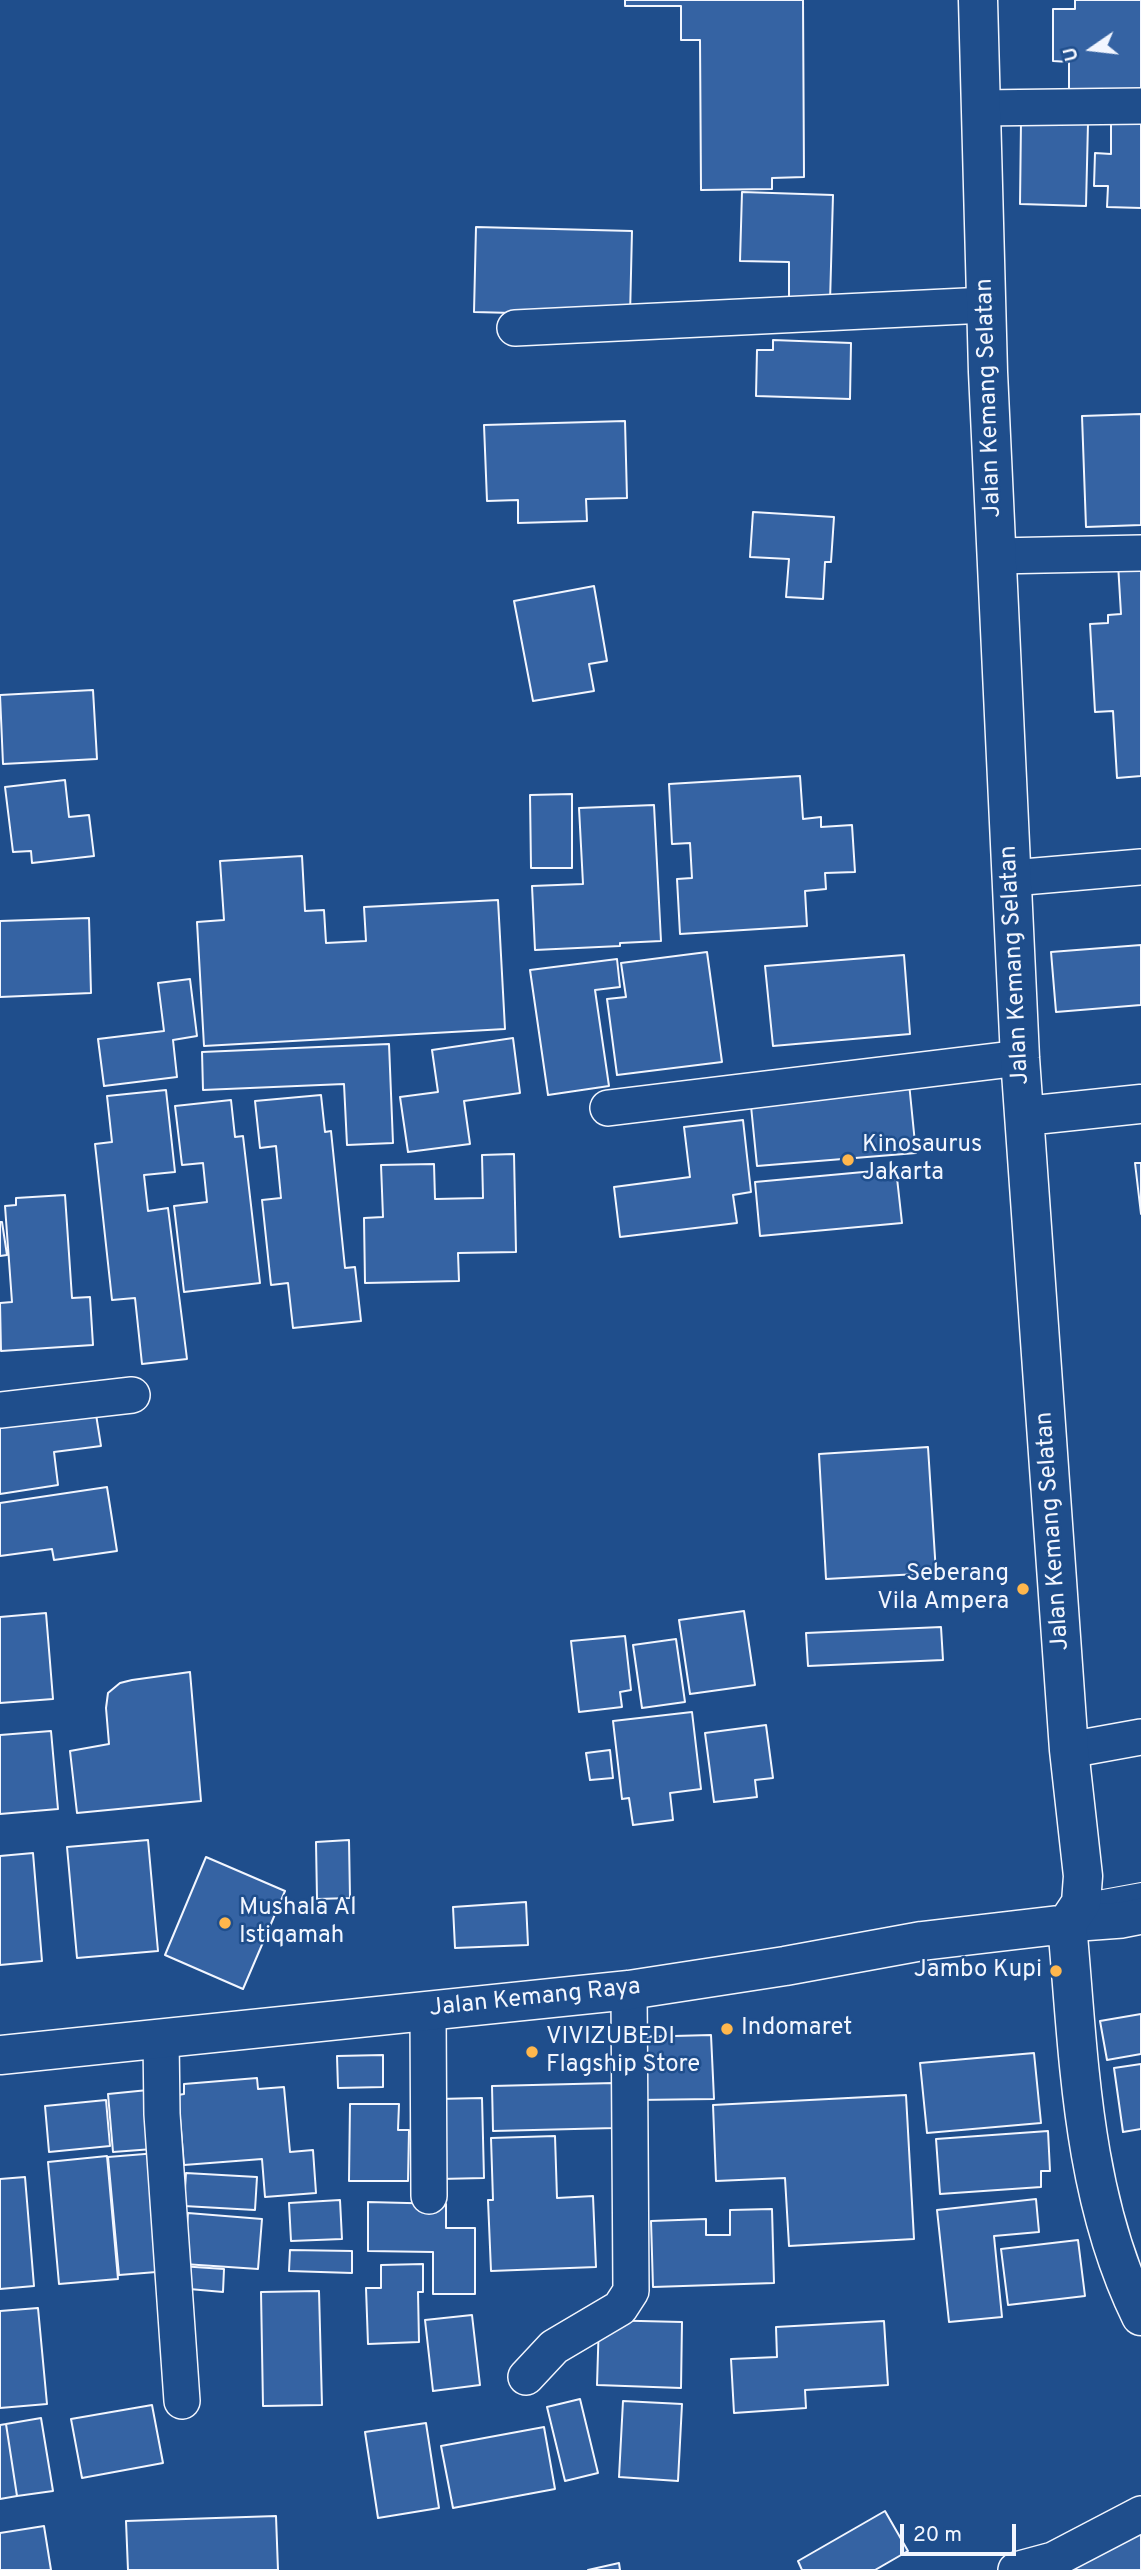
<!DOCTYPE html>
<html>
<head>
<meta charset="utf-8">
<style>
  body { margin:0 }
  #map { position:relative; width:1141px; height:2570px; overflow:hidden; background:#1f4e8c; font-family:Overpass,sans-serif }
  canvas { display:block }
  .north { position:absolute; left:1057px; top:14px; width:70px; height:70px; -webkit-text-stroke:5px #1f4e8c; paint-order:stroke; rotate:256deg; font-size:19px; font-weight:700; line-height:28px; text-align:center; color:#f2f6ff }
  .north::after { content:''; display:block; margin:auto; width:24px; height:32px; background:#f2f6ff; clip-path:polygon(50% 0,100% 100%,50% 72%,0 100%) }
  .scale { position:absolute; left:900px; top:2524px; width:116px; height:32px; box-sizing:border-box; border:4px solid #f2f6ff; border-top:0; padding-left:9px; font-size:21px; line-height:24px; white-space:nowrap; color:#f2f6ff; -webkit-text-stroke:5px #1f4e8c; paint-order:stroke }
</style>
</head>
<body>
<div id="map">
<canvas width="1141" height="2570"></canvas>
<div class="north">U</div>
<div class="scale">20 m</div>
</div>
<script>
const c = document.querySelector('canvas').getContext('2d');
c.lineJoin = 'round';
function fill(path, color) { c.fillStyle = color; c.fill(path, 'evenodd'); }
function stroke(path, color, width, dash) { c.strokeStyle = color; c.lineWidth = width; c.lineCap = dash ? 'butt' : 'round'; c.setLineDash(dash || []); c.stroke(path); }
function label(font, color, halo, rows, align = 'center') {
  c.font = font + ' Overpass,sans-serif'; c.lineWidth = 5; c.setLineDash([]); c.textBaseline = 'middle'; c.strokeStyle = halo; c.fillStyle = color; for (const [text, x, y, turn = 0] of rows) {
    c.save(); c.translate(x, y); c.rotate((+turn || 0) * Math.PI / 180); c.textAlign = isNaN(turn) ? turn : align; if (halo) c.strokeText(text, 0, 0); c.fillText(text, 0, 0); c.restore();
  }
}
const building = new Path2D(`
  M625,0H803L804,177L772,178V189L701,190L700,40H681V6H625Z
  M1075,0H1141V90L1069,89V62L1053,61V9H1075Z
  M1021,121L1088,123L1086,206L1020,204Z
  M1111,123L1141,124V208L1107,207L1108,186H1094L1095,153L1111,154Z
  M742,192L833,195L830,302L789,301V262L740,261Z
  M476,227L632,231L630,316L474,312Z
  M773,340L851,343L850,399L756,396L757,350H773Z
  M1141,414V525L1086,527L1082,416Z
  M625,421L627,498L586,499L587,521L518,523V500L487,501L484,425Z
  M753,512L834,517L831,562H825L823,599L786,597L789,559L750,557Z
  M1141,563V776L1117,778L1113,711L1095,712L1090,624L1108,623V615L1121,614L1118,564Z
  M594,586L607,661L589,664L594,691L533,701L514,601Z
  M93,690L97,759L3,764L0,695Z
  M800,776L803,819L821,817V827L852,825L855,872L825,873L826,889L805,891L807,926L680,934L677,879L692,878L690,843L672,844L669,784Z
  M65,780L69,817L89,815L94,856L32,863L31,851L13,852L5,787Z
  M572,794V868H531L530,795Z
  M654,805L661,941L620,943V946L535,950L532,886L583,884L579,808Z
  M302,856L305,911L324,910L326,943L366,941L364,907L498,900L505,1029L204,1046L197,922L224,920L220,861Z
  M89,918L91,993L0,997V921Z
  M1141,945V1005L1056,1012L1051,952Z
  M707,952L722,1062L617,1075L607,999L626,997L621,963Z
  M904,955L910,1034L773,1046L765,966Z
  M617,959L620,987L595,990L609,1086L548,1095L530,970Z
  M190,979L197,1036L173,1040L177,1077L104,1086L98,1039L164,1031L158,983Z
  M513,1038L520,1093L464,1101L470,1144L408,1152L400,1097L438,1092L432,1050Z
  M389,1044L393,1143L347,1145L344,1084L203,1090L202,1052Z
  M909,1083L916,1153L757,1166L750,1096Z
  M166,1090L175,1172L144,1175L148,1211L168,1208L187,1359L142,1364L135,1298L112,1300L95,1144L112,1142L107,1096Z
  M321,1095L325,1132L331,1131L345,1268L355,1267L361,1321L293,1328L288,1283L271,1285L262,1200L281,1198L276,1146L260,1148L255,1101Z
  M231,1100L235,1137L243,1136L260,1283L184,1292L174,1206L207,1202L203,1163L182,1165L175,1106Z
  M743,1120L751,1192L733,1195L737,1223L620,1237L614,1187L690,1177L684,1127Z
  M514,1154L516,1252L458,1253L459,1281L365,1283L364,1218L383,1217L381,1165L434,1164L435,1199L483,1198L482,1155Z
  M1135,1163H1141V1214Z
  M896,1169L902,1223L760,1236L755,1182Z
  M65,1195L72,1298L90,1297L93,1345L1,1351L0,1303L12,1302L5,1206L16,1205V1198Z
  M0,1222H2L7,1255L0,1256Z
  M95,1408L101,1446L54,1452L58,1485L0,1494V1419Z
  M928,1447L936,1573L826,1579L819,1454Z
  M107,1487L117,1551L54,1560L52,1549L0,1556V1503Z
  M744,1611L755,1685L690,1694L679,1620Z
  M46,1613L53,1699L0,1703V1617Z
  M941,1627L943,1660L808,1666L806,1633Z
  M625,1636L631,1690L620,1692L622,1707L579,1712L571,1641Z
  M676,1639L685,1702L642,1708L633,1645Z
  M190,1672L201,1801L77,1813L70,1751L109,1744L106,1708L108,1693L120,1683L132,1680Z
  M692,1712L701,1789L670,1793L673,1820L633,1825L629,1798L622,1799L613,1721Z
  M766,1725L773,1778L755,1780L757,1797L714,1802L705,1733Z
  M51,1731L58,1809L0,1814V1735Z
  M610,1750L613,1778L590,1780L586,1753Z
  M148,1840L158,1951L77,1958L67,1847Z
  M349,1840L350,1898L317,1899L316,1842Z
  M33,1853L42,1961L0,1965V1856Z
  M206,1857L285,1891L243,1989L165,1955Z
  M526,1902L528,1945L455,1948L453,1907Z
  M1141,2014V2054L1107,2060L1100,2021Z
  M711,2035L714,2099L637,2100L636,2037Z
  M1034,2053L1041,2123L927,2133L920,2063Z
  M383,2055V2087L338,2088L337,2056Z
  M1141,2064V2129L1123,2132L1114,2068Z
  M257,2078L258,2089L284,2087L290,2152L313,2150L316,2193L265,2197L262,2159L184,2165L178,2095L184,2094V2084Z
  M614,2083L615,2128L493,2131L492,2086Z
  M148,2090L153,2149L113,2152L108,2094Z
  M906,2095L914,2239L789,2246L785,2178L716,2181L713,2105Z
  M482,2098L484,2178L440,2179L438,2099Z
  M106,2100L110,2146L49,2152L45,2106Z
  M350,2104H399L398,2130H409L408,2181H349Z
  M1048,2131L1050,2171H1041V2187L940,2194L936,2139Z
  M555,2136L557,2198L593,2196L596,2267L491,2271L488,2200H493L491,2138Z
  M157,2153L169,2271L119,2275L108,2157Z
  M107,2156L118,2279L59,2284L48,2162Z
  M186,2173L257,2177L255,2210L184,2206Z
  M25,2177L34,2286L0,2289V2179Z
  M1036,2199L1039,2232L994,2236L1002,2317L949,2322L937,2210Z
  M340,2200L342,2239L291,2241L289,2203Z
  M368,2202L446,2204V2228H475V2294H433V2252L368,2251Z
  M772,2209L774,2283L653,2287L651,2221L706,2219V2235H730V2210Z
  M188,2213L262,2219L258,2269L184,2264Z
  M1078,2240L1085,2296L1008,2305L1001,2249Z
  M290,2250L352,2251V2273L289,2271Z
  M423,2264V2292H418L419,2342L368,2344L366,2288H381V2265Z
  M180,2266L224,2269L223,2292L178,2288Z
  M319,2291L322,2405L263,2406L261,2292Z
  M38,2308L47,2404L0,2408V2311Z
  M472,2315L480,2385L433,2391L425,2320Z
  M599,2320L682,2322L681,2388L597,2385Z
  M884,2321L888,2385L805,2390L806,2408L734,2413L731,2359L777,2357L776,2327Z
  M580,2399L598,2473L565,2481L547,2407Z
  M623,2401L682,2404L678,2481L619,2477Z
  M152,2405L163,2463L82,2478L71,2419Z
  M41,2418L53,2491L17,2496L6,2424Z
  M426,2423L439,2508L378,2518L365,2432Z
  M6,2424L17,2496L0,2499V2425Z
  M544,2427L555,2489L453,2508L441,2446Z
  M885,2511L908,2551L875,2570H802L798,2561Z
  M276,2516L278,2570H128L126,2521Z
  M44,2526L51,2570H0V2533Z
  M1141,2526V2570H1062Z
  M619,2563L620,2570H588Z`);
fill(building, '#3563a3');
stroke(building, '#f2f6ff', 2);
const lane = new Path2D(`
  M1081,1903L1141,1892`);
const street = new Path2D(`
  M980,108L1141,106
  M515,328L986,305
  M996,556L1141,553
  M1012,878L1141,867
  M608,1108L1020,1058
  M0,1410L132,1395
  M1069,1750L1141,1737
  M1067,1924L1122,1920L1141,1916
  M428,2011L429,2196
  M161,2039L162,2114L182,2401
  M526,2377L554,2347L620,2308L631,2291L629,1990
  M1016,2570L1053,2560L1141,2514`);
const secondary = new Path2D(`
  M978,0L988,372L1020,1058L1069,1750L1083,1876L1081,1903L1067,1924
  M1025,1116L1141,1104
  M1067,1924C1079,2056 1081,2194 1141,2316
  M0,2055L629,1990L785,1966L922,1941L1067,1924`);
stroke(lane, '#f2f6ff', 20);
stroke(street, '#f2f6ff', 38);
stroke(secondary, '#f2f6ff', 41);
stroke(lane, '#1f4e8c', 18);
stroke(street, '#1f4e8c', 35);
stroke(secondary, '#1f4e8c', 38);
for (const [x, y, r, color] of [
  [848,1160,7,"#ffb74d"],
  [1023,1589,7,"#ffb74d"],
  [225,1923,7,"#ffb74d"],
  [1056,1971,7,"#ffb74d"],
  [727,2029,7,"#ffb74d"],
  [532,2052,7,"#ffb74d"]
]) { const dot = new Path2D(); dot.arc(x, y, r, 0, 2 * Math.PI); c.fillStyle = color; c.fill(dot); stroke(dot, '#1f4e8c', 2.5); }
label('24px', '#f2f6ff', '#1f4e8c', [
  ["Jalan Kemang Selatan",990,398,-92],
  ["Jalan Kemang Selatan",1016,965,-93],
  ["Jalan Kemang Selatan",1054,1531,-94],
  ["Jalan Kemang Raya",535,1999,-6]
]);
label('24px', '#f2f6ff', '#1f4e8c', [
  ["Kinosaurus",862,1146],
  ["Jakarta",862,1174],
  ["Seberang",1009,1575,"right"],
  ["Vila Ampera",1009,1603,"right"],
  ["Mushala Al",239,1909],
  ["Istiqamah",239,1937],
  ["Jambo Kupi",1042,1971,"right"],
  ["Indomaret",741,2029],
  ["VIVIZUBEDI",546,2038],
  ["Flagship Store",546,2066]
], 'left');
</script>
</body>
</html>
